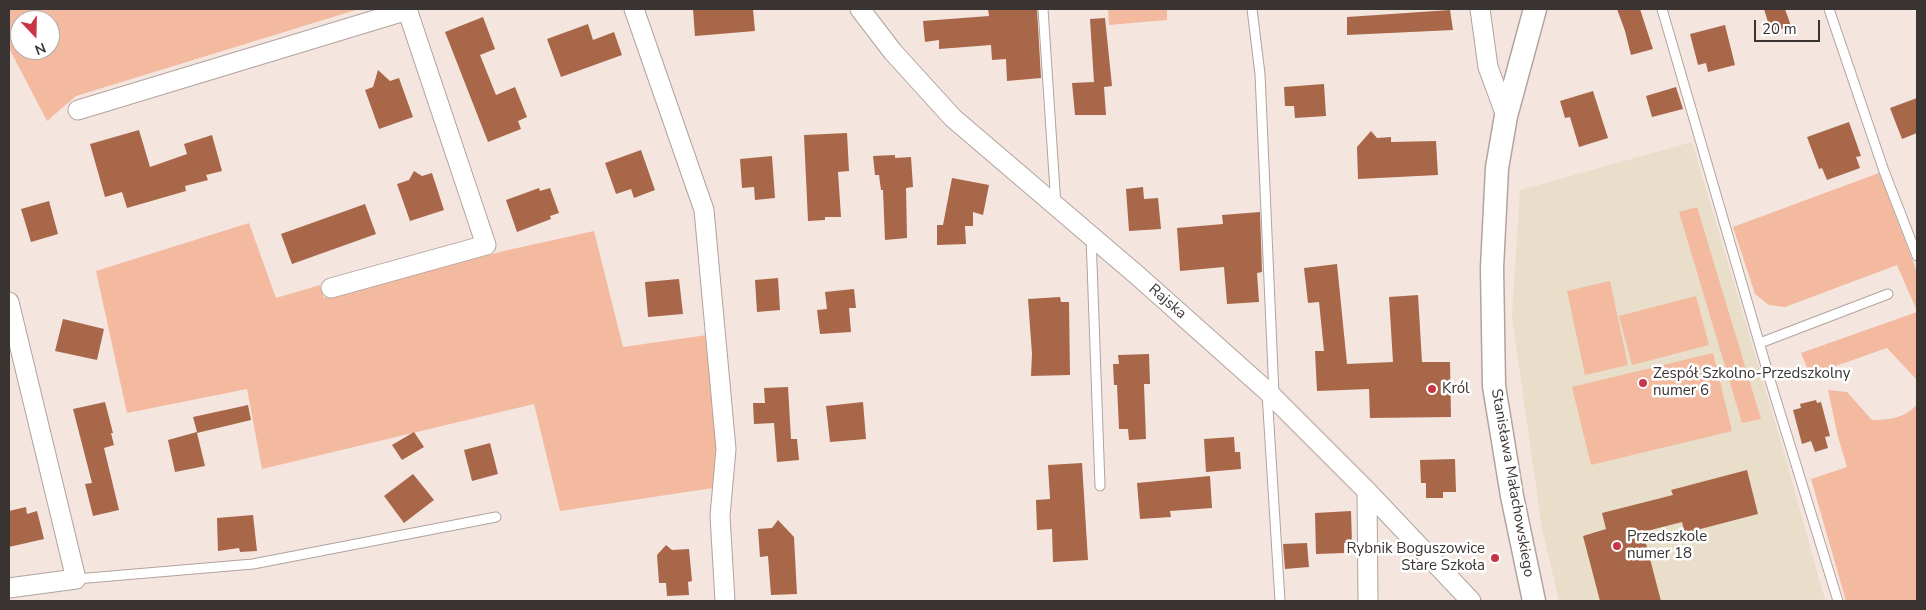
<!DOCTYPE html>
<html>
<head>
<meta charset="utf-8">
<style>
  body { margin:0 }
  #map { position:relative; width:1926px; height:610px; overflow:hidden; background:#f4e5df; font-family:"Nunito Sans",sans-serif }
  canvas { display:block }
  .frame { position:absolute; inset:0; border:10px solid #393331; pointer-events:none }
  .north { position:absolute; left:10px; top:10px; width:50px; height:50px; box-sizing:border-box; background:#fff; border:1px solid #b0adad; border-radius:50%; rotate:159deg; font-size:14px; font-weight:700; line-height:20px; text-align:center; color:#393331 }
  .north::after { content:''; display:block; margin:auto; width:18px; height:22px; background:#c73647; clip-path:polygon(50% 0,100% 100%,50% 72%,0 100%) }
  .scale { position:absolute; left:1754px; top:20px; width:66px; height:22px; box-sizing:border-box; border:2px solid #393331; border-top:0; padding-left:6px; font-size:15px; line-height:18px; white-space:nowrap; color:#393331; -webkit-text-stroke:4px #fff; paint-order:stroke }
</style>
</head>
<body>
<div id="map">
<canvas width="1926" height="610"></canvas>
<div class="frame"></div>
<div class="north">N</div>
<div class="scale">20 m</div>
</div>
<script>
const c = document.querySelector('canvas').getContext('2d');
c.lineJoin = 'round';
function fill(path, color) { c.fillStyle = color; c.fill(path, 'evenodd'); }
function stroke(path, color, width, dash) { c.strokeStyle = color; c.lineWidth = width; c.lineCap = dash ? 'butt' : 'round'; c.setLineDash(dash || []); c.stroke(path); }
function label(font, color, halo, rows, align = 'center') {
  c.font = font + ' "Nunito Sans",sans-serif'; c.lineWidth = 5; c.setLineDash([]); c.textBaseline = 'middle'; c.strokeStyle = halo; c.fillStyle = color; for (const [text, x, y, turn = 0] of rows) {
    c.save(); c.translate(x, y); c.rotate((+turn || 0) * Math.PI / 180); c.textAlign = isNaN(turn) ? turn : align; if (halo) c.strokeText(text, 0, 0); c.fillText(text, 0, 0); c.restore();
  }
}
fill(new Path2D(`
  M1692,142L1783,449L1825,600L1559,601L1542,528L1512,317L1520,190Z`), '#e8dec9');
fill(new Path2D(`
  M9,9H359L76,96L47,121L9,48ZM20,20H50V50H20Z
  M1108,9H1167V20L1109,25Z
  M1879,173L1917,272V311L1897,265L1785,307L1769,305L1755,294L1733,227Z
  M1697,207L1761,419L1742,423L1679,212Z
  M249,223L276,298L320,285L324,298L504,251L594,231L623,347L707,335L718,460L713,488L560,511L534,404L262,469L247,389L127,413L96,271Z
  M1610,281L1628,365L1585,375L1567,291Z
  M1696,296L1709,345L1632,365L1619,316Z
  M1917,312V380L1887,348L1810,375L1801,353Z
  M1713,353L1732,431L1591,465L1572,387Z
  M1828,390L1847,392L1872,420C1889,420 1906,418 1917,404V601H1846L1811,479L1847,467L1838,437Z`), '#f3baa0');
fill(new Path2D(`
  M693,9H753L755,31L695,36Z
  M988,9H1037L1041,78L1007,81L1006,59L992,60L991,45L939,49V40L925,42L923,21L989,16Z
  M1617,9H1640L1653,49L1631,55L1625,31Z
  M1764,9H1785L1791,26L1771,32Z
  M1450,10L1453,30L1347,35V17Z
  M483,17L495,49L480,55L496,95L515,87L527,117L518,121L521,129L488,142L445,32Z
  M1105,18L1112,86L1104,87L1106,115H1075L1072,83L1094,82L1090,19Z
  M588,24L593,40L614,32L622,55L561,77L547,39Z
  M1725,25L1735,65L1708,72L1706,63L1698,65L1690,34Z
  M378,70L390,81L399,78L413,117L379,129L365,90L373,87Z
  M1324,84L1326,116L1295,118L1294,106H1285L1284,87Z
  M1676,87L1683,109L1652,117L1646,96Z
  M1593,91L1608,138L1579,147L1570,117L1565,118L1560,101Z
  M1917,98V133L1902,139L1890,108Z
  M1849,122L1861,156L1856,157L1860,168L1827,180L1822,168L1819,169L1807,137Z
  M139,130L150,167L187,154L184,144L212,135L222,171L206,175L208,180L185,186L186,191L127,208L122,192L105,197L90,144Z
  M1371,131L1377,138L1391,137V142L1436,141L1438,175L1358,179L1357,147Z
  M847,133L849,171L838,172L841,217H825V220L808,221L804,135Z
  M641,150L655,190L634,198L631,189L616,194L605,163Z
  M895,155V158L911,157L913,187L906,188L907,238L885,240L883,190H881L879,175H875L873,156Z
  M772,156L775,198L755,200L754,187L742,188L740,159Z
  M414,171L422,176L432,173L444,210L410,221L397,184L409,180Z
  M952,178L989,185L983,215L973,212V226H965L966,244L937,245V225H943Z
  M1143,187L1144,199L1158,198L1161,229L1129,231L1126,189Z
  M539,188L540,191L550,188L559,213L550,216L551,219L517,232L506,200Z
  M49,201L58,234L31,242L21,209Z
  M365,204L376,234L292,264L281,234Z
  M1260,212L1262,272L1257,273L1259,302L1227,304L1224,267L1180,271L1177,228L1223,224L1222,215Z
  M1337,264L1347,364L1393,362L1389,297L1418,295L1422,362H1450L1451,417L1370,418L1369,389L1317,391L1315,351H1324L1319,302L1308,303L1304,268Z
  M778,278L780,310L757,312L755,280Z
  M679,279L683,314L648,317L645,282Z
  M854,289L856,308H849L851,332L820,334L817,310L827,309L825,292Z
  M1060,297L1061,302H1069L1070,375L1031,376L1032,354L1028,299Z
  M63,319L104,329L97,360L55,351Z
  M1149,354L1150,384H1144L1146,439L1129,440L1128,429H1119L1117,385H1114L1113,364H1119L1118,355Z
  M788,387L791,439H797L799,460L777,462L774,423L754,424L753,403H765L764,388Z
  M1816,400L1817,403L1821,402L1830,436L1825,437L1828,448L1815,452L1811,441L1802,444L1793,410L1801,408L1800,404Z
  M105,402L113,433H111L114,445L104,448L119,510L93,516L85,484L92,483L73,409Z
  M863,402L866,439L830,442L826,406Z
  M248,405L251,420L197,433L205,466L175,472L168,440L197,432L193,417Z
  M414,432L424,447L402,460L392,445Z
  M1234,437L1235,452H1240L1241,469L1206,472L1204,439Z
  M490,443L498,474L472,481L464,450Z
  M1455,459L1456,492H1443V498H1426V483H1421L1420,460Z
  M1082,463L1088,560L1053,562L1052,529L1037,530L1036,500L1050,499L1048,465Z
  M1747,470L1758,514L1685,533L1682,522L1643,532L1661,601H1600L1583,536L1606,529L1602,513L1673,495L1671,490Z
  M413,474L434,500L404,523L384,496Z
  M1210,476L1212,508L1170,511L1171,517L1140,519L1137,483Z
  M26,507L27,514L37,511L44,539L9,547V511Z
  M1351,511L1352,543H1344V553L1316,554L1315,513Z
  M253,515L257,551L240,552L239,548L218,551L217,518Z
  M778,520L794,537L797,594L771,595L768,556L760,557L758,529L772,528Z
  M1307,543L1309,567L1285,569L1283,544Z
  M666,545L672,550L689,549L692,581L688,582L689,595L667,596L666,583H659L657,555Z`), '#a86749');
const service = new Path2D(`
  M1043,9L1056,206
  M1252,9L1260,74L1274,395
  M1662,9L1770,380L1838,601
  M1829,9L1884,171L1917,256
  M1091,236L1100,486
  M1760,343L1888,294
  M1267,393L1280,601
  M76,579L253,564L496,517`);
const minor = new Path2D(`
  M634,9L704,210L726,449L720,516L725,601
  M860,9L893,52L953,118L1138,276L1267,391L1367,491L1471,601
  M1480,9L1488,67L1506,116
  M78,110L398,13L406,9
  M331,288L486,245L407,9
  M9,302L76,579L9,588
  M1367,491L1368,601`);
const tertiary = new Path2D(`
  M1534,601L1512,496L1494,386L1492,268L1497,168L1506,116L1535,9`);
stroke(service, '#b1a39d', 11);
stroke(minor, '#b1a39d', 21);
stroke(tertiary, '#b1a39d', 25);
stroke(service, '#fff', 9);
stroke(minor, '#fff', 19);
stroke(tertiary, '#fff', 22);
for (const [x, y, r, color] of [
  [1643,383,5,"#c73647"],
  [1432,389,5,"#c73647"],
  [1617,546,5,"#c73647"],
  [1495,558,5,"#c73647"]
]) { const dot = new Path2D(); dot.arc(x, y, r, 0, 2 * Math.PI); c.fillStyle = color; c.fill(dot); stroke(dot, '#fff', 2); }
label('15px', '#393331', '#fff', [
  ["Rajska",1167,302,41],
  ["Stanisława Małachowskiego",1512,483,80]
]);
label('15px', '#393331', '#fff', [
  ["Zespół Szkolno-Przedszkolny",1653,374],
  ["numer 6",1653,391],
  ["Król",1442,389],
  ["Przedszkole",1627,537],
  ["numer 18",1627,554],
  ["Rybnik Boguszowice",1485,549,"right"],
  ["Stare Szkoła",1485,566,"right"]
], 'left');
</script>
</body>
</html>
